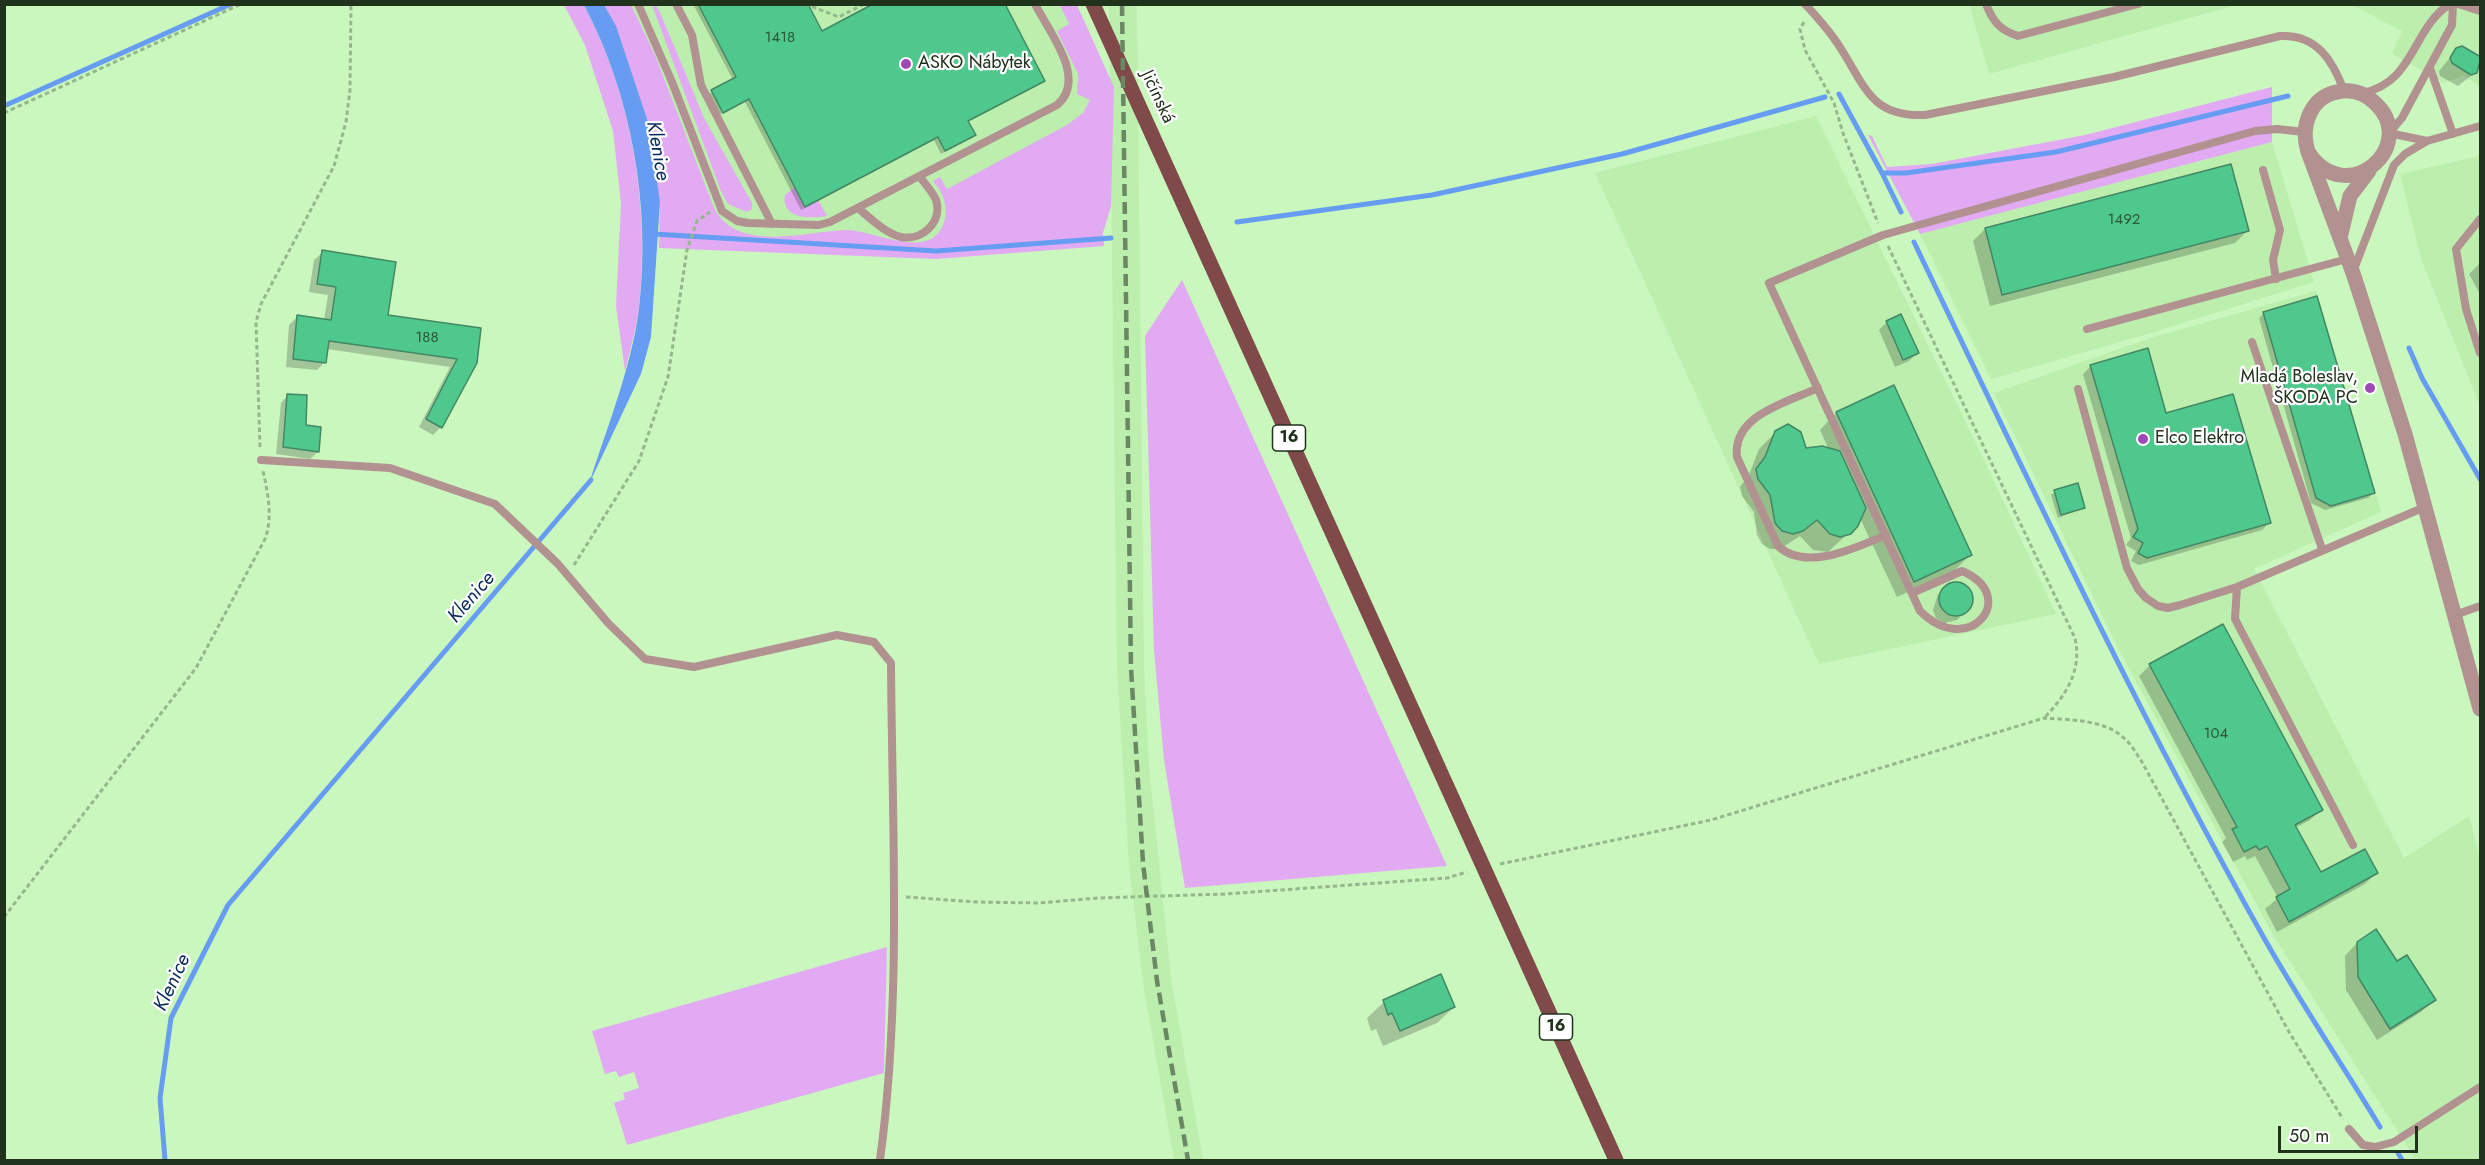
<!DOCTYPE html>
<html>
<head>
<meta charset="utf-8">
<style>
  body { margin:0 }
  #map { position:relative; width:2485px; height:1165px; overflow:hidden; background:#caf7be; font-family:Jost,sans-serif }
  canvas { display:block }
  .frame { position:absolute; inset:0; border:6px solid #20311c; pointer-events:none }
  .scale { position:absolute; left:2278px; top:1126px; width:140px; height:27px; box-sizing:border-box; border:3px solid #20311c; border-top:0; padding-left:8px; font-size:18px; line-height:21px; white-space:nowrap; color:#20311c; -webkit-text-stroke:4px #fff; paint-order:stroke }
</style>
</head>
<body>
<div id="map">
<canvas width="2485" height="1165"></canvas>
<div class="frame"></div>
<div class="scale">50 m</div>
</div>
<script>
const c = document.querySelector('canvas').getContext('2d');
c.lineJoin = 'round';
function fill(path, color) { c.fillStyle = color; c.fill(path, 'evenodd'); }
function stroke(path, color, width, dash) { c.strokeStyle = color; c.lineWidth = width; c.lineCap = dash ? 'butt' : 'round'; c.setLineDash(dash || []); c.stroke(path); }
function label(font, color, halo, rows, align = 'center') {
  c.font = font + ' Jost,sans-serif'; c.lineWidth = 4.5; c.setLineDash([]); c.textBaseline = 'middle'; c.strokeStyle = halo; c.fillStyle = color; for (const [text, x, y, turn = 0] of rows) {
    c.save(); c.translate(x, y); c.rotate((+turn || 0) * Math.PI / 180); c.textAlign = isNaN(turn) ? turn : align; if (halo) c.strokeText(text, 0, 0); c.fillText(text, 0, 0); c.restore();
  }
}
fill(new Path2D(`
  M1969,4L2236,5L1989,74Z
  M612,5H1069L1108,89L1101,219L919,254L670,244Z
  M1109,5H1137L1144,668L1149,766L1171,979L1203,1160H1174L1143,983L1129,865L1117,669Z
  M2352,5H2480V86L2463,76L2444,83L2398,57L2392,53L2402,31Z
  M1816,116L1986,464L2056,614L1819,664L1595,173Z
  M2272,142L2314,282L2151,333L1991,379L1920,234Z
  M2480,156V406L2421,259L2400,174Z
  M2316,291L2381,512L2254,569L2404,858L2469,816L2480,857V1160H2416L2389,1118L2272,933L2117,646L1994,393L2150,338Z`), '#bceeae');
fill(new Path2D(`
  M564,5H584C632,96 650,205 639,308C636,329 630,351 625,371L616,306L621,203L613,131L585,45Z
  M604,5H631L655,55L714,208C737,254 807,231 846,230C873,229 934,265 945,219C948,204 942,191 933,181L940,177L947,189L1067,125L1083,113L1090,100L1077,94L1078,74L1057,31L1069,24L1060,5H1077L1114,87L1111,206L1103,233L1104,246L936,259L659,248L660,202Z
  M652,5H656L662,17L704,118L752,203V209L747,212L728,204L721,191Z
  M2272,87V142L1920,234L1868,135L1872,136L1887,167L1932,164L2085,135Z
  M795,187L805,207L818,200L827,216C810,219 781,219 785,195Z
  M1182,280L1447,866L1185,888L1164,760L1154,650L1145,336Z
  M887,947L884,1073L627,1145L614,1103L625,1099L623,1093L639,1088L634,1072L619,1077L616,1071L605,1074L592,1031Z`), '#e2aaf2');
fill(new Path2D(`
  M584,5H604L616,26L648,122L660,202L651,337L641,374L589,484C607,427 631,369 639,309C651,206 632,96 584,5Z`), '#669df2');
fill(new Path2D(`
  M693,4H807L822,33L1043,80L967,122L974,135L970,138L941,154L934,140L801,210L745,102L719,115L709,94L733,80Z
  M2457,49L2480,61L2476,72L2458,86L2440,76L2439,71Z
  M1985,229L2247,231L2235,243L1990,306L1973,241Z
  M323,252L387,316L479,329L441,427L433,435L419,427L450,367L327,349L325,362L317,370L286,367L289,325L298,316L324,320L328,295L309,292L314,260Z
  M2480,263V294L2469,274Z
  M2264,313L2373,493L2368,498L2325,510L2311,503L2259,318Z
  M1887,322L1917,353L1909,361L1895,367L1879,330Z
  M2091,366L2165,415L2270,522L2262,530L2139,565L2131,561L2136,551L2126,545L2131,538L2083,374Z
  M1893,387L1970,555L1954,571L1897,597L1860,518L1857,525L1828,552L1813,550L1800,536L1780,549H1770L1762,544L1757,535L1754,512L1742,496L1740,487L1749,475L1759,449L1776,432L1805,450H1829L1820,430L1836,413Z
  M288,395L318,452L310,459L276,454L281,403Z
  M2055,492L2083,508L2058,518L2051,495Z
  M1954,583L1968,591L1971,599L1965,612L1957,620L1944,623L1936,618L1933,610L1938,594Z
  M2150,665L2321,809L2310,820L2295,828L2320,874L2376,873L2365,884L2277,932L2265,909L2278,898L2255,856L2247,860L2245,856L2233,862L2222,842L2226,838L2139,676Z
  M2357,943L2396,964L2434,1000L2421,1012L2377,1040L2346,990L2345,956Z
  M1384,1002L1454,1007L1437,1023L1383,1046L1376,1029L1371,1031L1367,1018Z`), '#0003');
stroke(new Path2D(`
  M1839,94L1882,173H1906L2056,152L2288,96
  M4,106L231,4
  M1882,173L1901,212
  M1237,222L1432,195L1622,154L1825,97
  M654,234L936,251L1111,238
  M1914,242C2026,476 2137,712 2264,938C2300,1002 2342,1064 2380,1127
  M2409,348L2422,378L2480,479
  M2398,1153L2402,1160
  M165,1160L160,1098L171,1018L228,905L591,480`), '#669df2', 5);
const building = new Path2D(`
  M698,4H808L822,31L873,4H1005L1045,81L968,121L976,135L945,151L938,137L805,207L749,99L723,113L711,90L736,77Z
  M2462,46L2481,57L2477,73L2471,75L2452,63L2450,58L2456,48Z
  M2231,164L2249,231L2002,295L1985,228Z
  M322,250L396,262L388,315L481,328L477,363L442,428L426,419L457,359L329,341L326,363L293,359L297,315L331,320L336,287L317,284Z
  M2317,296L2375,493L2331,506L2316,498L2263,312Z
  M1901,314L1919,353L1903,360L1886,321Z
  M2148,348L2166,413L2233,394L2271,523L2147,558L2138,553L2143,543L2133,537L2138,529L2090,365Z
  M1894,385L1972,555L1914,582L1836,412Z
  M287,394L307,395L306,425L321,427L319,452L283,447Z
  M1788,424L1801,432L1806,448L1822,446L1840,451L1866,508L1858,526L1851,534L1840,537L1830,534L1817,520L1803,531L1793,534L1782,531L1775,523L1770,495L1758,479L1756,469L1765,457L1775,431Z
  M2078,483L2085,508L2061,515L2054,490Z
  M1939 599a17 17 0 1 1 34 0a17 17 0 1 1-34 0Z
  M2223,624L2323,810L2295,825L2321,872L2365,849L2378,873L2289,922L2276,897L2290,889L2267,846L2259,850L2256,846L2244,852L2232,829L2237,827L2149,664Z
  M2376,929L2397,961L2407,955L2436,1000L2390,1029L2358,977L2357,942Z
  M1441,974L1455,1007L1400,1031L1392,1013L1388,1015L1383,1000Z`);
fill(building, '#4ec88d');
stroke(building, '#438764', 1.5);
stroke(new Path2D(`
  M805,4L839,17L864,4
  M1804,22L1800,29L1805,50L1834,103L1843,133L1878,223
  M4,113L241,4
  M1888,246L2075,638C2082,670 2067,694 2045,717
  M260,447L256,322L261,304L334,166L346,122L350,90L351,4
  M574,565L639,461L668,377L687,250L697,221L710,212
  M1500,864L1711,820L2044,718C2070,720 2105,719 2125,739C2132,745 2137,755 2142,762L2289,1032L2343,1119
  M906,897L977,902L1038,903L1098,898L1225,894L1447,878L1467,872
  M4,917L196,668L265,539C273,517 268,494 263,471`), '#94b88b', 3, [4.5, 3]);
stroke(new Path2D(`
  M638,4L672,82L722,211L737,221L748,223L819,225L830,222L1057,105C1088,79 1049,32 1035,4
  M676,4L692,35L701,85L772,224
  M1805,4C1819,19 1833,35 1843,52C1866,89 1873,117 1925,115L2114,77L2280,36C2317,34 2333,61 2344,91
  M1986,4C1993,22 2000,30 2018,36L2138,4
  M2458,4L2480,11
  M2430,68L2453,134
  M2362,93C2415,83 2412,28 2450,4
  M2390,132L2402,118L2452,25L2453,4
  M2389,133L2427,141L2480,126
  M2263,170L2280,230L2273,260L2276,279
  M858,208C870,218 885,233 901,237C922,241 943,222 936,200C933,192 925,184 920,177
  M2480,219L2456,249L2466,309L2480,353
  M2354,269L2394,165L2405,154L2427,141
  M2087,329L2347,259
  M2252,342L2322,549
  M1818,388C1788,402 1732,415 1737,457L1778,546C1806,572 1855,548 1886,535
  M2078,389L2127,568L2138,589L2146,598L2158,606L2168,608L2180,605L2237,587L2425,507
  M261,460L390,468L495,504L558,564L608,623L645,659L694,667L837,635L874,642L891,663C892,827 902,998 880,1160
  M2237,587L2235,619L2353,845
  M1912,593L1962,571C2021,596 1969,660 1920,611L1769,283L1883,235L2255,131L2277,129L2304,132
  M2455,615L2480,606
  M2349,1129L2363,1145L2375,1147L2394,1142L2480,1087`), '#b29191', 8);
stroke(new Path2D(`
  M2308,152C2347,211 2419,145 2376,104C2367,95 2355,90 2343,91C2310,94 2300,126 2308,152L2353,273L2405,434L2480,709
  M2340,238L2350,196L2369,171`), '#b29191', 15);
stroke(new Path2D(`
  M1093,4L1616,1160`), '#80494a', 15);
stroke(new Path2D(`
  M1122,4L1131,668L1143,863L1157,981L1188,1160`), '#6a8863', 4.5, [12, 6]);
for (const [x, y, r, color] of [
  [906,64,6,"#a049b6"],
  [2370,388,6,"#a049b6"],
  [2143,439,6,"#a049b6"]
]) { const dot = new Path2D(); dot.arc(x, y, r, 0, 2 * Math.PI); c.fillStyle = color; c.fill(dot); stroke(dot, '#fff', 2); }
label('15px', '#2c5738', null, [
  ["1418",780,38],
  ["1492",2124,220],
  ["188",427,338],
  ["104",2216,734]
]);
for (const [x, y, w] of [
  [1289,438,33],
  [1556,1027,33]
]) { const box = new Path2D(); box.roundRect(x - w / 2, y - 13, w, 26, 4.5); c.fillStyle = '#fff'; c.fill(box); stroke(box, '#20311c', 1.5); }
label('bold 16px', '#20311c', null, [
  ["16",1289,438],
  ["16",1556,1027]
]);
label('18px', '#20311c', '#fff', [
  ["ASKO Nábytek",918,64],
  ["Mladá Boleslav,",2358,378,"right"],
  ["ŠKODA PC",2358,399,"right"],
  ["Elco Elektro",2155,439]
], 'left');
label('18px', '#20311c', '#fff', [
  ["Jičínská",1157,97,65]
]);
label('italic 20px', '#05285c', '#fff', [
  ["Klenice",657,151,80],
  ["Klenice",472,598,-49],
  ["Klenice",173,983,-65]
]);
</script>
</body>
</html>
